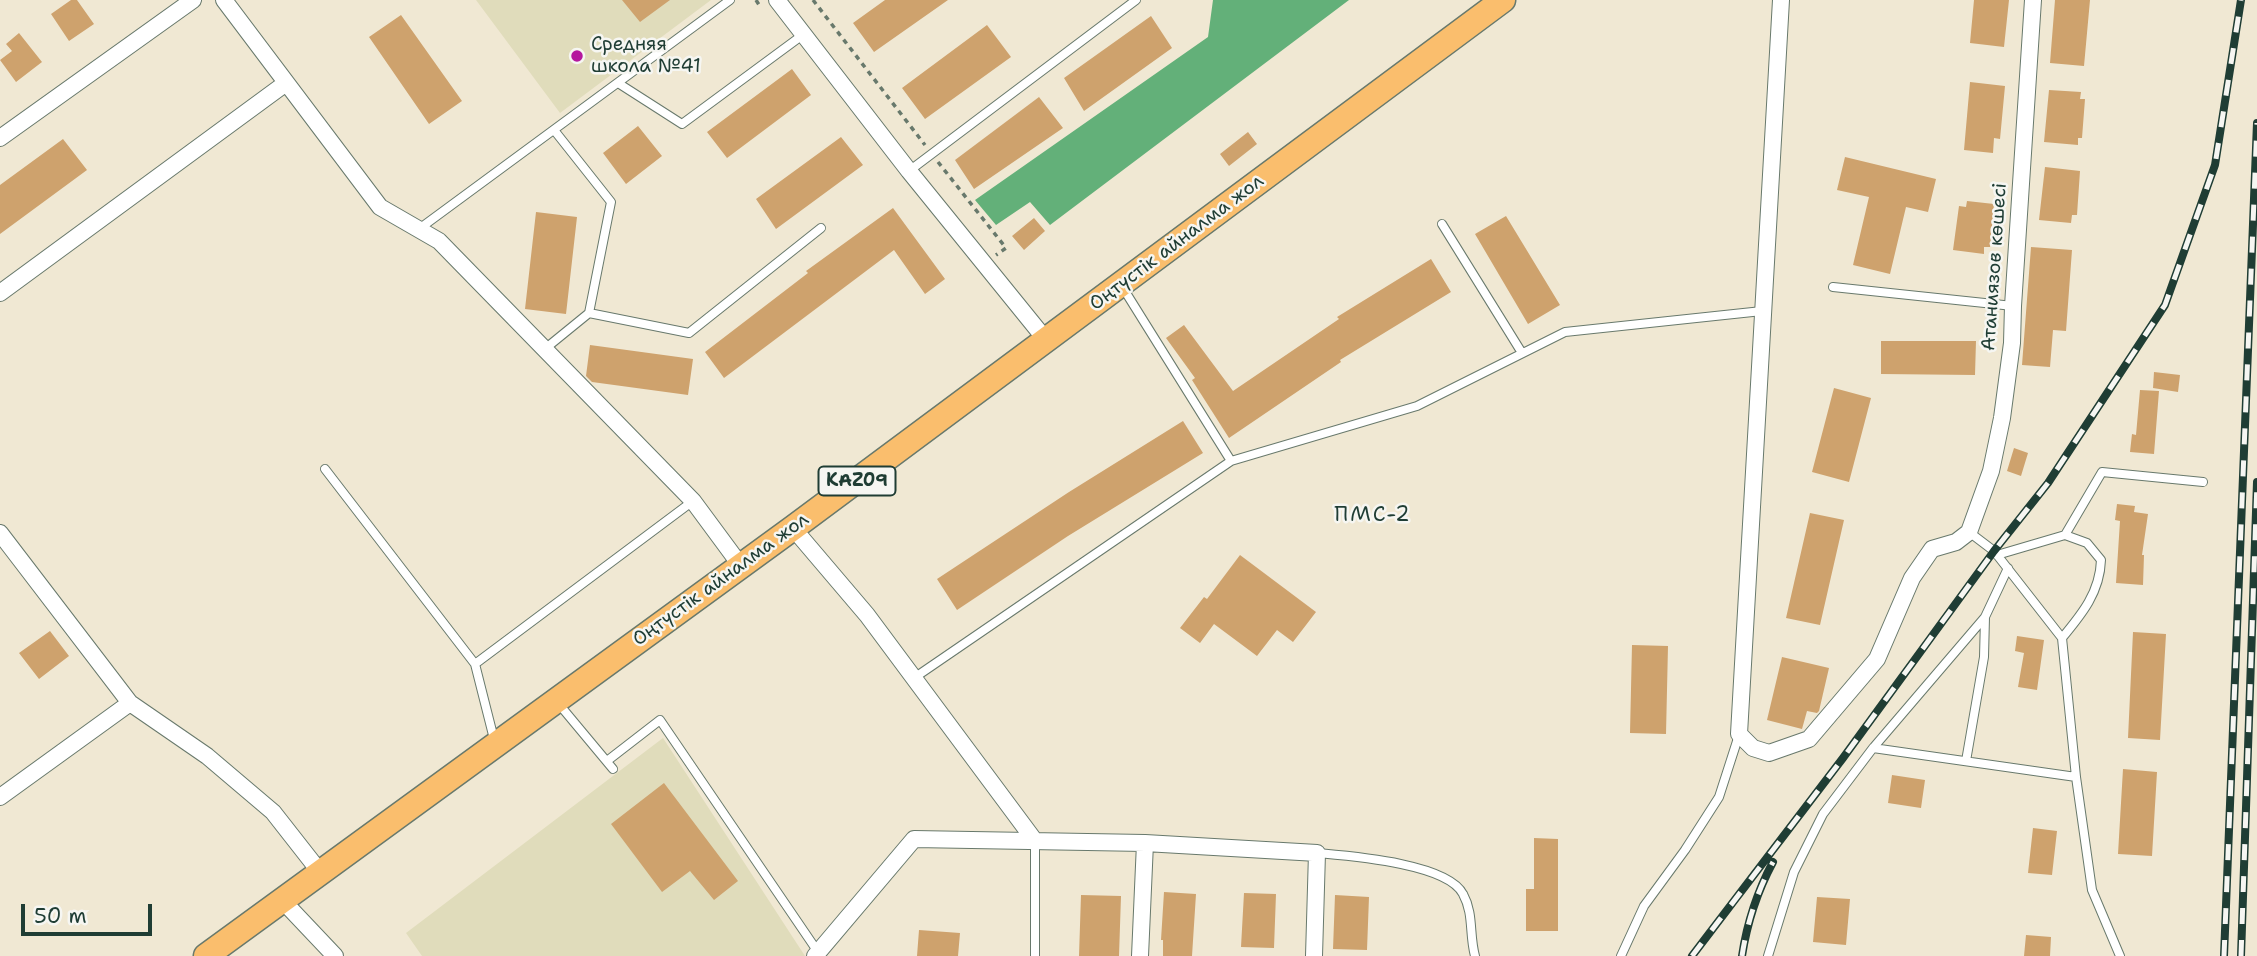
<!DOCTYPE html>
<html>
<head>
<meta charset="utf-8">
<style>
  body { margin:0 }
  #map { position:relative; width:2257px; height:956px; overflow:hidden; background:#f0e8d3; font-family:"Shantell Sans",sans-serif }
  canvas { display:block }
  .scale { position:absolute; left:21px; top:904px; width:131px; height:32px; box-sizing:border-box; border:4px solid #1f3d34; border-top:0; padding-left:9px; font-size:21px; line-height:24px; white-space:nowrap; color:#1f3d34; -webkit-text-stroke:5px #f6f6f2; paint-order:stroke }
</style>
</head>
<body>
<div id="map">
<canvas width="2257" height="956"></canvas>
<div class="scale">50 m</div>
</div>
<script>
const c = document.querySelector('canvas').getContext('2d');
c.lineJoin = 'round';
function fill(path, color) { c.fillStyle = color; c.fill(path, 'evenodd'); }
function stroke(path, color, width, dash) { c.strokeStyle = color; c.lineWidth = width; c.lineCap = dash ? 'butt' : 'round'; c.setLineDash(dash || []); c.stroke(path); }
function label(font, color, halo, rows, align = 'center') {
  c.font = font + ' "Shantell Sans",sans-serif'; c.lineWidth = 5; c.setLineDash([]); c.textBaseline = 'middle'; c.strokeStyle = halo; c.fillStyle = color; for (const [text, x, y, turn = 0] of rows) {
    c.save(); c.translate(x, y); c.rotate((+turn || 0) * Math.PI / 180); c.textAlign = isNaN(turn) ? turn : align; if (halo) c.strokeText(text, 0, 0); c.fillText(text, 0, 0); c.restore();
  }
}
fill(new Path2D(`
  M476,0H711L560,113Z
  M663,738L805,956H422L406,933Z`), '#e0dcbb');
fill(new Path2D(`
  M1213,0H1349L1050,225L1030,202L996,225L975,200L1208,37Z`), '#63b079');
fill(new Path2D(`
  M71,0H77L94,24L69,41L51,14Z
  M622,0H670L640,22Z
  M885,0H948L874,52L853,23Z
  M1974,0H2009L2004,47L1970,43Z
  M2055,0H2090L2084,66L2050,63Z
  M401,15L462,101L429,124L369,37Z
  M1151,16L1172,48L1084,111L1064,78Z
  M987,25L1011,57L925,119L902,88Z
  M19,33L42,62L16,82L0,60L12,51L6,44Z
  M792,69L811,95L727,158L707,132Z
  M1970,82L2005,86L2000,139L1994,138L1993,153L1964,150Z
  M2049,90L2081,92L2080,99H2085L2082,138H2078V145L2044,142Z
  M1039,97L1063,128L974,189L955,160Z
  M638,126L662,156L626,184L603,153Z
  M1248,132L1257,144L1229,166L1220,154Z
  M841,137L863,165L776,229L756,199Z
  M63,139L87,170L0,234V185Z
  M1845,157L1936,179L1928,212L1906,207L1890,274L1853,265L1869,197L1837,190Z
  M2045,167L2080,171L2077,215H2072L2071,223L2039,220Z
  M1967,201L1994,204L1990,247H1984V254L1953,250L1959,206L1966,207Z
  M893,208L945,279L925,294L894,250L724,378L705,352L808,273L806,271Z
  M536,212L577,217L566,314L525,309Z
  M1506,216L1560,305L1528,324L1475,234Z
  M1034,218L1045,231L1024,250L1012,236Z
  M2031,247L2072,250L2066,331L2053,330L2050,367L2022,365Z
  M1431,259L1451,292L1340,360L1341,362L1229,438L1192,380L1195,378L1166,338L1184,325L1233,391L1339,319L1337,317Z
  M1881,341H1976L1975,375L1881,374Z
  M590,345L693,359L688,395L592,382L586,376Z
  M2154,372L2180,375L2178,392L2153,388Z
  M1834,388L1871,398L1849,482L1812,472Z
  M2140,390L2159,391L2154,454L2130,452L2132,434L2136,435Z
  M1183,421L1203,453L1068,536L957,610L937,579L1069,492Z
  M2014,448L2028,453L2021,476L2007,471Z
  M2117,504L2135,506L2134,512L2148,514L2142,555H2144L2143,585L2116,583L2120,521L2115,520Z
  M1810,513L1844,520L1820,625L1786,618Z
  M1240,555L1316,612L1293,642L1277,630L1257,656L1214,624L1200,643L1180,628L1204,597L1207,599Z
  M50,631L69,656L39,679L19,653Z
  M2133,632L2166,634L2160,740L2128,738Z
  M2017,636L2044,640L2037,690L2018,687L2024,653L2015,651Z
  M1632,645L1668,646L1666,734L1630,733Z
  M1782,657L1829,668L1819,711L1817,713L1807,711L1802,729L1767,720Z
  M2123,769L2157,772L2152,856L2118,854Z
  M1892,775L1925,780L1921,808L1888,803Z
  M664,783L738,881L714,900L690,871L662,892L611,824Z
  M2033,828L2057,831L2052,875L2028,873Z
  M1534,838L1558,839V931H1526V889H1534Z
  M1164,892L1196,894L1192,956H1163V940H1161Z
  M1244,893L1276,894L1274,948L1241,947Z
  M1081,895L1121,896L1119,956H1079Z
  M1335,895L1369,897L1367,950L1333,949Z
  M1817,897L1850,899L1846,945L1813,942Z
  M919,930L960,933L958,956H917Z
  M2026,935L2051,937L2050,956H2024Z`), '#cea26d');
const service = new Path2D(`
  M618,83L682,124L804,34
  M554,130L611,202L589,313
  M909,171L1136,0
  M1442,224L1522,353
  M419,229L730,0
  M1833,287L2013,306
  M1123,288L1231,461
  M546,348L589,313L689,333L821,228
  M325,469L475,664L693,501
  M1969,532L1994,551L2062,638L2076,777L2092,890L2120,956
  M1997,555L2065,535L2102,472L2203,482
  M2062,638C2082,614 2100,592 2101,560L2087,543L2065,535
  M475,664L494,739
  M914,678L1231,461L1417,406L1565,332L1762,311
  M558,703L613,769
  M1873,748L2076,777
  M607,761L660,720L818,952
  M1966,761L1984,657L1985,617
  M1317,853C1349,856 1447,863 1463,894C1474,914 1469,934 1475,956
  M1035,956V841
  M1621,956L1644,906L1685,850L1719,797L1739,735
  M1768,956L1794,872L1823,814L1873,748L1985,617L2008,568`);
const minor = new Path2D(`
  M224,0L380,207L439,241L693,501L741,566
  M777,0L909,171L1046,340
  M1781,0L1739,734L1753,748L1769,753L1809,739L1877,659L1912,578L1932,549L1956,542L1969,532L1991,471L2002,418L2012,343L2013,306L2033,0
  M0,138L193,0
  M0,293L286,83
  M793,528L867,615L1035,841
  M0,533L130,703L207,756L273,812L320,872
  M0,797L130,703
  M282,900L335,956
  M815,956L914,839L1145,843L1317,853L1314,956
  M1140,956L1145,843`);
const trunk = new Path2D(`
  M206,956L793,528L1503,0`);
stroke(service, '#68796c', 10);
stroke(minor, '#68796c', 18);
stroke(trunk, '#68796c', 27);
stroke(new Path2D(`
  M756,0L761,8
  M813,0L925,145
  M938,162L1006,248L996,255`), '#68796c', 3.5, [5, 5]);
stroke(service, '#fff', 8);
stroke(minor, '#fff', 16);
stroke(trunk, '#fabe6d', 24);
const rail = new Path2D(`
  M1692,956L1843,758L1994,551L2048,483L2165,305L2215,165L2241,0
  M1742,956C1747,923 1757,892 1773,862
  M2224,956L2257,123
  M2241,956L2257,482`);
stroke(rail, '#1f3d34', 8);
stroke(rail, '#f6f6f2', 5, [16]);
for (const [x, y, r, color] of [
  [577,56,7,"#b5179e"]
]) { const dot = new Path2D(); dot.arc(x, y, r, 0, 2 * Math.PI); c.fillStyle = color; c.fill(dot); stroke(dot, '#f6f6f2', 2.5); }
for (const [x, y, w] of [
  [857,481,77]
]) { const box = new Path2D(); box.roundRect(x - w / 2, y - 14.5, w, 29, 5); c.fillStyle = '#f6f6f2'; c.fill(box); stroke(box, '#1f3d34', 2); }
label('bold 18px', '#1f3d34', null, [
  ["KAZ09",857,481]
]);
label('19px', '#1f3d34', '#f6f6f2', [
  ["Средняя",591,45],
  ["школа №41",591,67]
], 'left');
label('19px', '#1f3d34', '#f6f6f2', [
  ["Оңтүстік айналма жол",1177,243,-37],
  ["Атаниязов көшесі",1995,267,-86],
  ["Оңтүстік айналма жол",721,580,-36]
]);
c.letterSpacing = '2px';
label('21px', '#1f3d34', '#f6f6f2', [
  ["ПМС-2",1373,516]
]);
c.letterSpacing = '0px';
</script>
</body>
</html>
